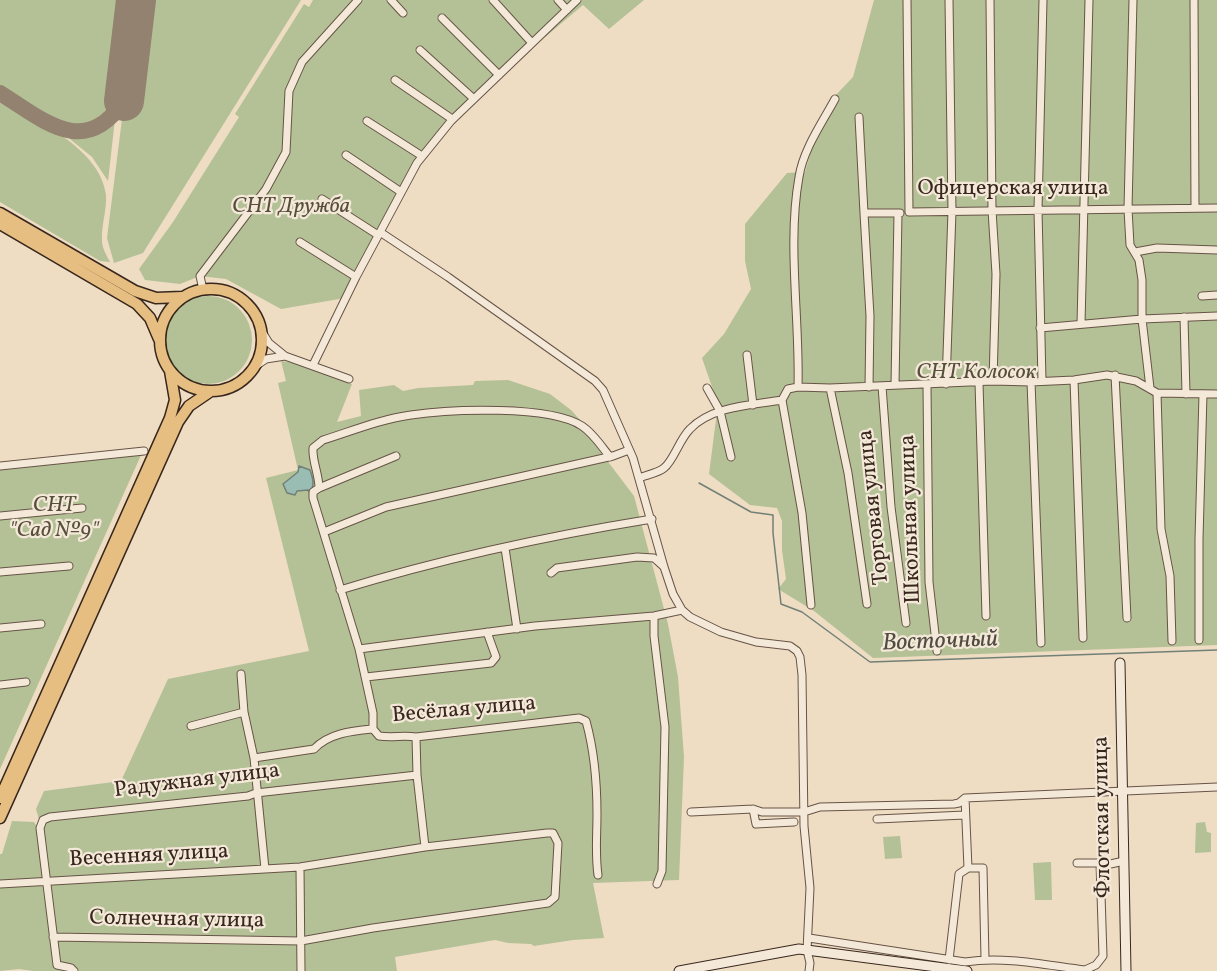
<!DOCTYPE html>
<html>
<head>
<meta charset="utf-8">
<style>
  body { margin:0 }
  canvas { display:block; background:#eedcc3 }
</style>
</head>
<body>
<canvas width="1217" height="971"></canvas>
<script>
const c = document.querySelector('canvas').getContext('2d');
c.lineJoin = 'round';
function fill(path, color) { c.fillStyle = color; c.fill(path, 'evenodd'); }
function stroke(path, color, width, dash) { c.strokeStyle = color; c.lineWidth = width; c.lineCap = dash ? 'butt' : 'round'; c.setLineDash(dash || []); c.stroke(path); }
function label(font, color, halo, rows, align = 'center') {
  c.font = font + ' Vollkorn,serif'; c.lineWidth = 4.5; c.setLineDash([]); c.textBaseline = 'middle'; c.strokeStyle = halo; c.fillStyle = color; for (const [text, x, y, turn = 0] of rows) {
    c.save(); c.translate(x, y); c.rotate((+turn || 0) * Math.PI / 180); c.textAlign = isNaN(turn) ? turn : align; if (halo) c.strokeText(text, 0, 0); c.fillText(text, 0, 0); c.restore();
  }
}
fill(new Path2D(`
  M0,0H130C127,23 123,97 112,113C103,127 82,133 67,129C50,123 17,99 0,88Z
  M137,0H301L143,253L114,263L107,238Z
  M313,0H644L609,29L583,5L472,99L422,163L345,298L281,309L226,279L200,276L180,284L145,280L139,269L173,222L239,117L235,114L304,4L309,7Z
  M874,0H1217V645L873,658L814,611L778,589L786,579L782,550V521L777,508L750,505L709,474L718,404L702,358L724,334L751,289L745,261V224L787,173L805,172L817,130L833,98L853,77Z
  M0,98C35,119 101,149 106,195C107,210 101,226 102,241C102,248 107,256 110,262L100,261L0,202Z
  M115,119L108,181L92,157L65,135C86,137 99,134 115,119Z
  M164 340a44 44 0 1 1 88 0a44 44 0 1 1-88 0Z
  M281,361L297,363L352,384L337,422L361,416L359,390L394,385L403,391L418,388L473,385L475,381L508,380L550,394L571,410L580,420L587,434L634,496L668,624L678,677L684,757L679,880L593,883L604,938L573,940L534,946L531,944L508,943L495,940L395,957L397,971H33L19,969L0,971V854H2L12,821L34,822L36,825L40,823L36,809L44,791L121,781L168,679L309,651L266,478L298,470L278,383L286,381Z
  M142,453L0,769V465Z
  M1205,822L1207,832L1211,833V852L1195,853L1196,823Z
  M900,836L902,858L885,859L883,837Z
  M1051,862L1052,900H1035L1033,863Z`), '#b4c197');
const water = new Path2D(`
  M299,466L310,470C313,479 315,484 310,493L308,490L297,491L295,495L287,493L283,484L298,472Z`);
fill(water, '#99bcb3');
stroke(water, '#728077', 1.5);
stroke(new Path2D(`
  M699,483L751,512L773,515V533L781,604L802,612L870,662L1217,650`), '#728077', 1.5);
stroke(new Path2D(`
  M0,93C45,121 84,159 124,101`), '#938270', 16);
stroke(new Path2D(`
  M124,101L136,0`), '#938270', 40);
const street = new Path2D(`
  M391,0L403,13
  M493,0L532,43
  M558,0L567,10
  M907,0L909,212L1217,208
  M990,0L992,210L996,274L993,381
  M1133,0L1128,209L1130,245L1139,260L1142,280V319L1150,388
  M1194,0L1195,208
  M442,18L499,75
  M420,50L474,99
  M395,80L452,119
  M859,117L864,213
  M367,121L422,156
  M346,155L401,192
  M322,199L378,235
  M380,232L448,277L595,381L603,390L633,458L664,567L673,594L682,610L690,617L721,632L756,642L790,646L797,651L800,657L802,675L804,826L810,888L807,950L810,963L809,971
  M300,242L356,277
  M1135,252L1157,248L1217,250
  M203,290L200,276L266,189L286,152L289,91L302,62L358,0
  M1202,296L1217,295
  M1184,317L1186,394
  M1081,324L1089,0
  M1040,328L1142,319L1217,316
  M261,330L269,343L285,356L349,379
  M747,355L753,405
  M313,365L356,277L417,163L451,121L577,0
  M254,367L266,359L285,356
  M1115,375L1127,618
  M1074,380L1083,638
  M1042,381L1038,210L1043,0
  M1031,382L1041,643
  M979,383L986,616
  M946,384L952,211L949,0
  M895,385L898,213H900
  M927,385L929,582L937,651
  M882,386L891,507L906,623
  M798,387C800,319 787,244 799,177C803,150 822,123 835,99
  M869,387L870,316L864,213H898
  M707,388L720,411L731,457
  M830,388L848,473L867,604
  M1157,393L1161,529L1170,576L1172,641
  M782,400L802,513L811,605
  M0,466L144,451
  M639,478C646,475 658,473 664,468C674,460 679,440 690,429C712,406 752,405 782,400L788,389L798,387L830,388L993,381L1031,382L1074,380L1107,375L1136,381L1157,393L1217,394
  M319,488L396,456
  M0,516L82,508
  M324,532L386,507L613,456L629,450
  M505,548L517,629
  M0,572L69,566
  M551,573L557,568L637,557L654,558L664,567
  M340,590C441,559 547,536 652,519
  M654,616V636L665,727L662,871L657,884
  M0,628L41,624
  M1199,640V539L1203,394
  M359,649L535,626L654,616L682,610
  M241,674L244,712L254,758L265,869
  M366,677L491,663L496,657L487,632
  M0,685L26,682
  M191,726L244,712
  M373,729V713L359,649L313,498V492L319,488C319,474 312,461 313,448L323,440C352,431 381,419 411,415C450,409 550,405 582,426C593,433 602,447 610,457
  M373,729L379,736C392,738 403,735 416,737L579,718L586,721C594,750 597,784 597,814C597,835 595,854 598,875
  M416,737L417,775L425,847
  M254,758L314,749C329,733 352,731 373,729
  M965,798L968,868
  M753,809L756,824L794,822
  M691,812L753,809L762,812H804L820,807L954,804L959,803L965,798L1217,787
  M877,819L965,815
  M1100,863L1106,865L1124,861
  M300,867L301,971
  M0,884L300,867L425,847L547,833H553L558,843L555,897L548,903L373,928L301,941L53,937
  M809,938L965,962C1005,956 1045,965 1085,970L1096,965L1103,956L1100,863H1077
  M949,960L959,874L968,868H983L985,959
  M74,971L71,968L57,965L40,828L43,820L50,817L248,796L256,793L417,775`);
const secondary = new Path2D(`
  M1120,663L1126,971
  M679,971L799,949L967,971`);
const primary = new Path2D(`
  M0,213L135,291L156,298L182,297
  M0,224L137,304L150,318L159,339
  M160 340a51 51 0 1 1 102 0a51 51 0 1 1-102 0Z
  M0,798L170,418L175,400L170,371
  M0,818L178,422L189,406L211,391`);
stroke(street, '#665446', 9);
stroke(secondary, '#38271d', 11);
stroke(primary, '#38271d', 13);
stroke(street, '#f4e8d8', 7);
stroke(secondary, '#f4e8d8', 9);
stroke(primary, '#e7be82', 10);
label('22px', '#38271d', '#f4e8d8', [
  ["Офицерская улица",1013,190],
  ["Торговая улица",875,507,-96],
  ["Школьная улица",912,519,-92],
  ["Весёлая улица",464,711,-5],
  ["Радужная улица",197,782,-7],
  ["Флотская улица",1104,817,-91],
  ["Весенняя улица",149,857,-3],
  ["Солнечная улица",177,921,1]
]);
label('italic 22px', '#574e3c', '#f4e8d8', [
  ["СНТ Дружба",291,208],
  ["СНТ Колосок",976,374],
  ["СНТ",54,507],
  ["\"Сад №9\"",54,532]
]);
label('italic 24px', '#504c42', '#f4e8d8', [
  ["Восточный",940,643,-2]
]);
</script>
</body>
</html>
